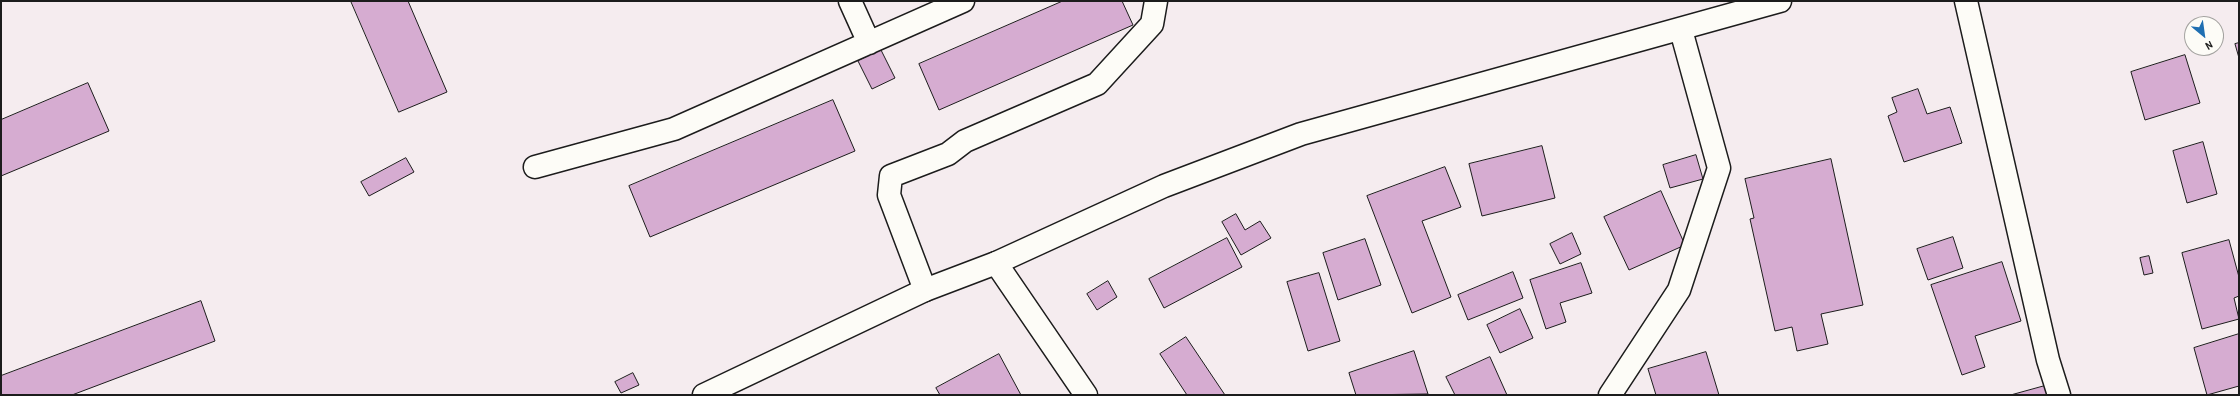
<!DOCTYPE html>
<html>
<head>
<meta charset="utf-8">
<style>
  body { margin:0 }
  #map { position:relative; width:2240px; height:396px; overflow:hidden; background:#f5ecef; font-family:"Patrick Hand",sans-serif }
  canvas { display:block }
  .frame { position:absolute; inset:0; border:2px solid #1c1c1c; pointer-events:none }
  .north { position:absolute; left:2184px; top:16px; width:40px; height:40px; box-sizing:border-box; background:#fdfcf7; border:1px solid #a3a29f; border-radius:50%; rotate:151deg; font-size:11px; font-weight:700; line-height:16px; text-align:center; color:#1c1c1c }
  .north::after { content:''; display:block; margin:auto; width:14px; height:18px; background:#1f6fb2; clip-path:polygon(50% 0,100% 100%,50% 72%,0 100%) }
</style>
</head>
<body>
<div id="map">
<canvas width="2240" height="396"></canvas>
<div class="frame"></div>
<div class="north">N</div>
</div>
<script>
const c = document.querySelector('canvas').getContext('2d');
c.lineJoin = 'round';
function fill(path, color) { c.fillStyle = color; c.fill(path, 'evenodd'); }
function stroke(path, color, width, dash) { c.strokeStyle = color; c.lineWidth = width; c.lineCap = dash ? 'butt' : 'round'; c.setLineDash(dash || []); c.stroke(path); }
const building = new Path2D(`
  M351,1H408L447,92L399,112Z
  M1063,1H1122L1133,25L939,110L919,64Z
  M2239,43V58L2235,44Z
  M881,50L895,78L872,89L858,61Z
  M2185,55L2200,103L2145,120L2131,72Z
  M88,83L109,131L1,176V120Z
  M1918,89L1927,114L1950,107L1962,143L1904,162L1888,116L1897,112L1892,98Z
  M833,100L855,151L650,237L629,186Z
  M2203,142L2217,194L2187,203L2173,151Z
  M1542,146L1555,198L1482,216L1469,164Z
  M1696,155L1703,179L1670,188L1663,165Z
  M406,158L414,172L369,196L361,182Z
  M1831,159L1863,305L1821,314L1828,344L1797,351L1792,327L1775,331L1750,219L1754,218L1745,179Z
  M1445,167L1461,207L1422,221L1451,297L1412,313L1367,196Z
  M1661,191L1685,245L1629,270L1604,217Z
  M1236,214L1245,230L1260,221L1271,238L1241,255L1222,222Z
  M1572,233L1581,254L1560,264L1550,244Z
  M1953,237L1963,268L1928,280L1917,249Z
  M1227,238L1242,267L1164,308L1149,279Z
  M1365,239L1381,285L1338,300L1323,253Z
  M2229,240L2239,277V296L2234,298L2239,319L2202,329L2182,253Z
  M2149,256L2153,273L2144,275L2140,258Z
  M2002,262L2021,321L1975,336L1985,367L1962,375L1931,285Z
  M1581,263L1592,293L1560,303L1566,322L1546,329L1530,280Z
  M1513,272L1523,298L1468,320L1458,295Z
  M1319,273L1340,341L1308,351L1287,282Z
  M1108,281L1117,297L1097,310L1087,294Z
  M201,301L215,341L72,395H1V376Z
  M1520,309L1533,338L1500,353L1487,325Z
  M2239,334V386L2207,395L2194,348Z
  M1186,337L1225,395H1187L1160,354Z
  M1414,351L1428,394L1356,395L1349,373Z
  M1706,352L1719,395H1656L1648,369Z
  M999,354L1021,395H940L936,388Z
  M1490,357L1507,395H1455L1446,377Z
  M633,373L639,385L621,393L615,382Z
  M2052,384L2055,395H2011Z`);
fill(building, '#d6acd1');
stroke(building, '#1c1c1c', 1);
const minor = new Path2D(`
  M850,1L869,43
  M1966,1L2048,360L2059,395
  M535,167L674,129L963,1
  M996,263L1086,395
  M925,290L889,195L891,176L948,154L965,141L1097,84L1152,24L1156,1
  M1610,395L1679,290L1719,168L1681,30`);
const tertiary = new Path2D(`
  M704,395L925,290L996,263L1164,186L1301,134L1780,1`);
stroke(minor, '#1c1c1c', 25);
stroke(tertiary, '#1c1c1c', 25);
stroke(minor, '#fdfcf7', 22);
stroke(tertiary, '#fdfcf7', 22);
</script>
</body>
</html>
